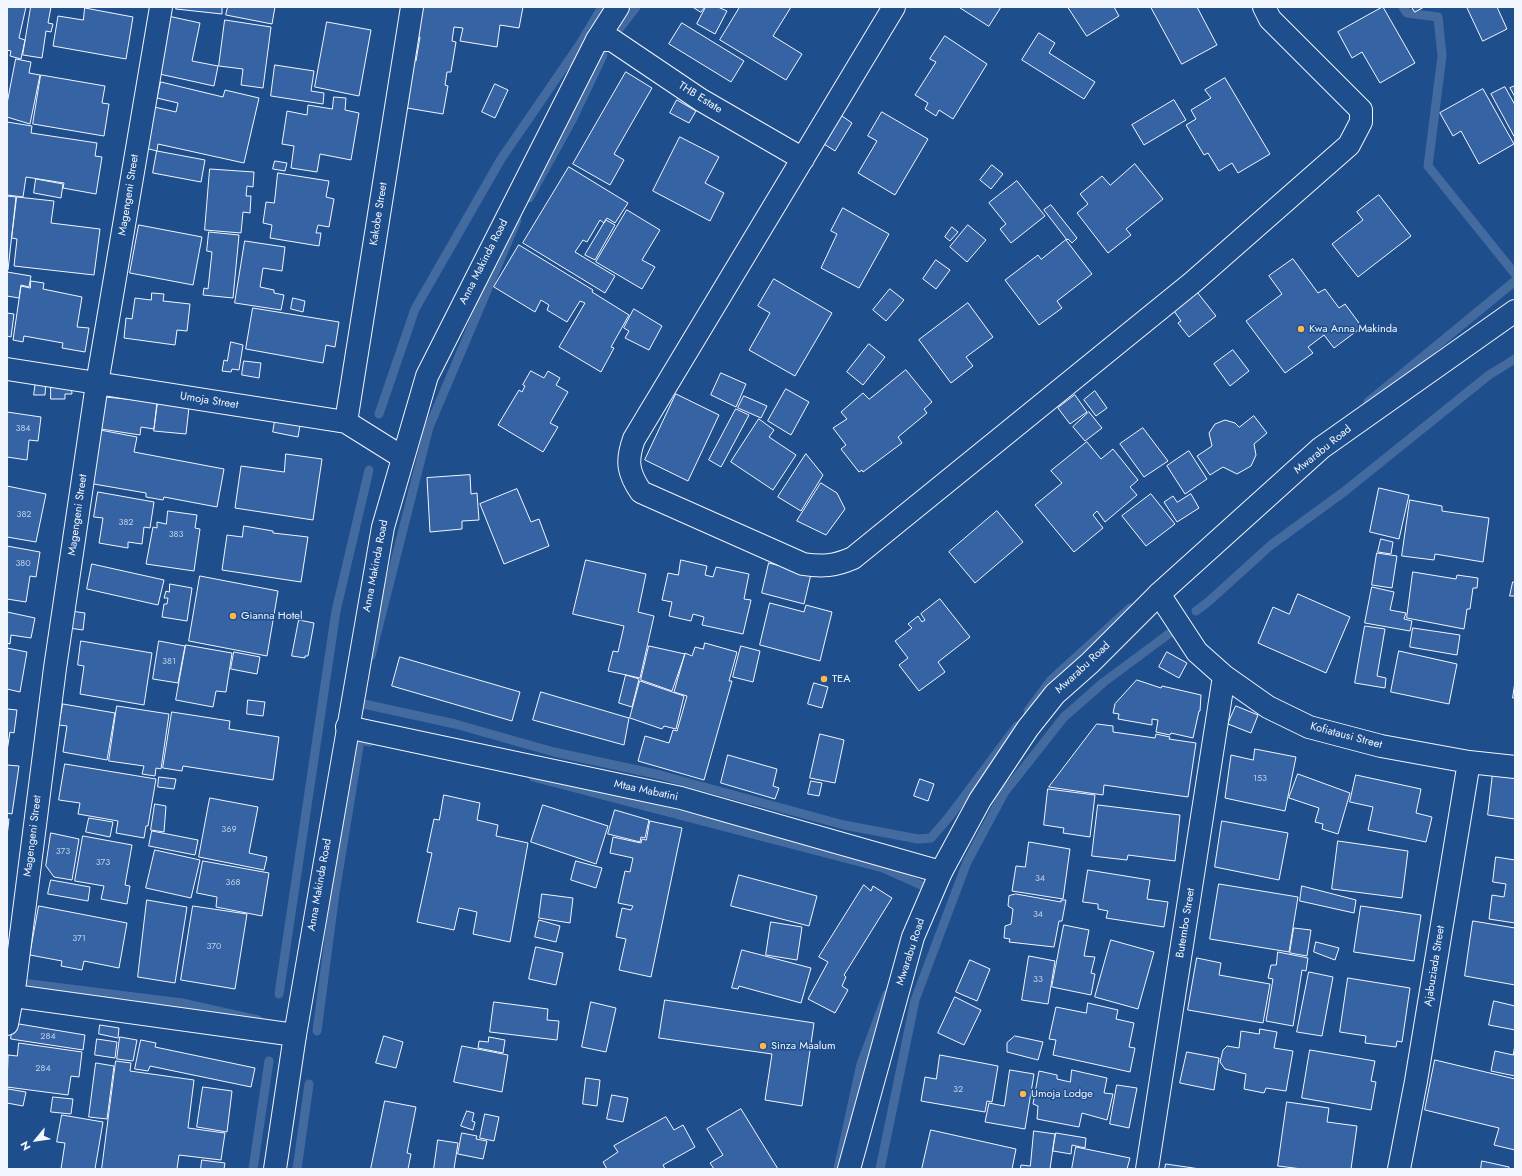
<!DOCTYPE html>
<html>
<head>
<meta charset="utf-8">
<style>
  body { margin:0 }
  #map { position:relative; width:1522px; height:1176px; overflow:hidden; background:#1f4e8c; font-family:Jost,sans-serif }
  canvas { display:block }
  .frame { position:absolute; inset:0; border:8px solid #f2f6ff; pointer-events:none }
  .north { position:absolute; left:16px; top:1120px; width:40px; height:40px; -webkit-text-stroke:3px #1f4e8c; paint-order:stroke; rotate:241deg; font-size:11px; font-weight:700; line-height:16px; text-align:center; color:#f2f6ff }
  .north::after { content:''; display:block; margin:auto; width:14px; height:18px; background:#f2f6ff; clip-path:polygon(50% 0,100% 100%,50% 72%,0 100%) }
</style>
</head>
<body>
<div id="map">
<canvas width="1522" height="1176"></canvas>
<div class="frame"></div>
<div class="north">N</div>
</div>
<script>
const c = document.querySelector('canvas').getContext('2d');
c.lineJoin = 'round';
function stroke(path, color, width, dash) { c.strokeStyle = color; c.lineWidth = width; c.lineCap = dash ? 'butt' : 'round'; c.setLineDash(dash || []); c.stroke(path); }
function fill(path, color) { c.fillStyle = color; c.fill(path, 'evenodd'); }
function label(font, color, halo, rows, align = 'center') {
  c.font = font + ' Jost,sans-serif'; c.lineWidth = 3; c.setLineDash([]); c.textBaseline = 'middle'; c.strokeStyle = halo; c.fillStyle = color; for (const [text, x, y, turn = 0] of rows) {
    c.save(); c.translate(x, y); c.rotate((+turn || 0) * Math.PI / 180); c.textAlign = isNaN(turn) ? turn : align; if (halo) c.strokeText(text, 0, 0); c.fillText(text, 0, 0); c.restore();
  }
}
stroke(new Path2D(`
  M1403,7L1407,13L1438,17L1442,56L1428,166L1515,274
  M619,29L636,7
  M529,198L572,120L603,55
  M1368,402L1515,281
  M379,414L415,309L501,159L580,44L602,7
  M1196,611L1208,602L1271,545L1345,491L1489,375L1515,359
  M371,656L429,427L517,220
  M361,696L359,703L455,724L554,752L660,775L844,825L918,839L931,838L949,817L1017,726
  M1028,711L1051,680L1130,608
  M533,777L883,868L932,890L931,892
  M14,982L182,1003L258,1020
  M279,994L336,611L369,470
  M317,1031L335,893L360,740L370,742
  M253,1169L269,1061
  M297,1169L309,1084
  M838,1169L861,1064L887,994
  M880,1169L915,1000L967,862L1004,793L1064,717L1104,682L1174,630`), '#446ba0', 9);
const building = new Path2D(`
  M7,7H26L19,38L25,40L21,59L10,56L11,51L7,50Z
  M31,7H51L48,23L53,24L51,32L46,31L42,58L23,55Z
  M177,7H222V14L176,9Z
  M228,7H275L272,24L226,15Z
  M415,7H523L519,28L500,25L497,47L460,41L463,28L454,27L452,41L456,42L451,72H447L445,85L448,86L443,114L407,108L409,98L405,60L416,61L420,37L411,35Z
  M693,7H705L701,12Z
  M706,7H718L727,11L715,34L697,24Z
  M740,7H791L773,36L802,54L786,80L720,40Z
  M959,7H1001L989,26Z
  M1068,7H1114L1119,16L1087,36Z
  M1151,7H1197L1217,45L1182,64Z
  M1383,7L1415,63L1380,83L1362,52L1352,58L1338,32Z
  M1412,7H1424L1415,12Z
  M1467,7H1497L1507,29L1483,41Z
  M85,8L133,17L126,59L53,46L58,16L83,20Z
  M168,16L200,23L192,61L218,66L214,86L155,73Z
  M225,20L271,27L263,88L241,85L243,69L219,66Z
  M327,22L371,30L359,96L315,87Z
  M682,23L744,61L731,82L669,44Z
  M1039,33L1055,43L1049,53L1095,82L1084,99L1022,60Z
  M945,36L987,64L953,119L939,110L936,116L925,109L928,103L915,95L936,62L930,59Z
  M16,59L31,62L29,73L40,75L30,124L7,117V104Z
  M275,65L314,71L311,91L324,93L323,104L271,96Z
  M626,72L652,88L614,154L624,160L610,185L573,164Z
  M41,75L105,86L102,103L109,104L104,136L33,124Z
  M1225,78L1270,154L1238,173L1232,163L1219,171L1208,153L1204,155L1186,125L1196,119L1191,110L1211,98L1205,90Z
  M161,82L223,97L225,90L259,98L244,163L158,144L157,151L141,147L150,106L176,112L178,103L157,98Z
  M495,84L508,90L495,118L482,112Z
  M1515,86V97L1510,88Z
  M1505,87L1515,105V138L1491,94Z
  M1483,89L1514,144L1479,164L1461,131L1453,136L1440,113Z
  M334,97L346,98L345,110L359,113L351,160L320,154L317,172L291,168L294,146L282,144L287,111L307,115L308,105L332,109Z
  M677,100L696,111L689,123L670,113Z
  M1174,100L1186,120L1144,145L1132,125Z
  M882,112L928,139L895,195L858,173L877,141L868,136Z
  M842,116L852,123L835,151L824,144Z
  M7,122L32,126L31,133L97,143L95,156L102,157L96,194L63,188L64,183L26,177L23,197L7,195Z
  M680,137L719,157L705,183L724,193L710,221L653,191Z
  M157,151L205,160L201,182L153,173Z
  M275,161L287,163L285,171L273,169Z
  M1135,164L1163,199L1126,229L1131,235L1108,253L1077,213L1088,204L1080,194L1102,176L1110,185Z
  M992,165L1003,174L991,189L980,180Z
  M569,167L628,203L615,223L607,218L604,223L600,220L587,242L583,240L575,252L615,276L605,293L523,243Z
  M210,169L254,172L253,187L247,186L246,196H251L250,213L243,212L241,233L205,230Z
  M278,173L329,181L326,197L334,199L329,227L318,225L316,233H321L319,246L270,238L272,225L263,223L266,202L274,203Z
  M36,179L63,184L61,198L34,193Z
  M1017,181L1045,216L1011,243L1000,229L1006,224L989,203Z
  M1379,195L1411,236L1358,277L1332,244L1363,220L1357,212Z
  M7,196L16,197L8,270H7Z
  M17,197L54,201L51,223L100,229L94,275L14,266L17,239L12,238Z
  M1051,205L1077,238L1072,243L1068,239L1067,240L1044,210Z
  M843,208L889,234L859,288L821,268L837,234L831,231Z
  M627,210L660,230L642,260L655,267L642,289L596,262Z
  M606,220L615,225L595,260L585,255Z
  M139,225L202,237L193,285L130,273Z
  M968,225L986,240L967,262L950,247Z
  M952,227L958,232L950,241L945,237Z
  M209,232L239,235L233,298L203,295L204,288L208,289L212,252L207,251Z
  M1066,240L1092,274L1057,301L1062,308L1039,325L1005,280L1038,255L1041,259Z
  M245,241L285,247L282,271L263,268L260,287L274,290V293L284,295L281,310L235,303Z
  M519,245L593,290L592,292L629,315L611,347L614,348L601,372L559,347L585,303L580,301L567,322L547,310L549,305L541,300L535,312L494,287Z
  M1293,259L1318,293L1325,289L1339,308L1345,304L1362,327L1334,348L1324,335L1308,347L1313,353L1285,373L1246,321L1282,294L1269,276Z
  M936,260L950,270L936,289L923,279Z
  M7,272L31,276L29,287L21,285L19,298L7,296Z
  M774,279L832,313L795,376L749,350L770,313L758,306Z
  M31,281L44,283L43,289L82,297L77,327L89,328L85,352L62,348L63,343L24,336L23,342L13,340L21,286L30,288Z
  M890,289L904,300L886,321L873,310Z
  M1197,292L1216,316L1189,337L1178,323L1181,321L1174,311Z
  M152,293L164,294L163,301L190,304L187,331L177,330L175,345L124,338L126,318L132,319L135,298L151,300Z
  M293,298L305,301L303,312L291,309Z
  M968,303L993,337L966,357L973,366L951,383L919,340Z
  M253,308L339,322L335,347L326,345L323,363L246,349Z
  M634,309L662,326L649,350L625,338L629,331L624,328Z
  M7,313L14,314L11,337L7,336Z
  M231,342L243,345L239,370L232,369L231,372L222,371L224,360L227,361Z
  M869,344L885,357L863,385L847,372Z
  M1233,350L1249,371L1230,386L1214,364Z
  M244,361L261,363L259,378L242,375Z
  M906,370L932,402L924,409L927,413L898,437L902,443L863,472L862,470L859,472L841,449L846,445L833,428L847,419L841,412L863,393L869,399Z
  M531,371L544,378L548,371L560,378L556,385L568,392L550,423L558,427L543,452L498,425L519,390L522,392L525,386L523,385Z
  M721,373L746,384L736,407L711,395Z
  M36,381L46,382L45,395H34Z
  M51,383H71L72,394H65V399H51Z
  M786,389L809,402L791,435L768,421Z
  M1095,391L1107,408L1096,416L1084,400Z
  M676,394L719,415L688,481L645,460Z
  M1075,395L1087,412L1070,424L1058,408Z
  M744,396L767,406L761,418L738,408Z
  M105,397L157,402L154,429L141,427L140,435L101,429Z
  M158,402L189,407L186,434L154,431Z
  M736,409L749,415L721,467L709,460Z
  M7,412L41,417L38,441L29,440L27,460L7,457Z
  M1089,412L1102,428L1085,441L1073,427Z
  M1254,416L1267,433L1254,444L1256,455L1251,466L1237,474L1223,467L1210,475L1197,456L1212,446L1209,433L1215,424L1225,420L1235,423L1239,427Z
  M759,419L774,430L769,437L796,455L773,490L731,462Z
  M275,421L300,425L298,437L273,432Z
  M1143,428L1168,461L1144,477L1120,444Z
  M100,430L137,437L134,452L224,469L217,507L164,497L163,500L146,497V493L88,483L93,451H98Z
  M1087,442L1101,459L1113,449L1138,480L1130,487L1137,495L1105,522L1097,511L1093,515L1103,528L1074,552L1035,505L1062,483L1051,471Z
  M1189,451L1207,479L1185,494L1167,466Z
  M286,454L322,459L313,520L235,508L241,466L284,472Z
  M806,454L823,475L801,511L778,497Z
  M470,475L471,494L477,493L479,520L462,521V529L430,532L427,478Z
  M821,483L837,493L845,509L826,535L797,521Z
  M7,486L46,494L36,542L7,537Z
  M1379,488L1409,495L1399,539L1370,532Z
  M517,489L531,522L539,519L549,546L504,564L480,504Z
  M98,492L154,502L150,528L144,527L142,544L128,542V548L99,543L103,518L94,517Z
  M1151,494L1175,524L1146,546L1122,516Z
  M1191,494L1199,508L1177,522L1164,502L1173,496L1177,502Z
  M1410,500L1442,506V511L1489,518L1483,562L1435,554L1434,560L1402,556Z
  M168,511L197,515L195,528L200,529L194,571L146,564L153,527L157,528V522L166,524Z
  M997,511L1023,542L975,583L949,552Z
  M244,526L273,531V533L308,537L301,582L222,570L227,535L242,537Z
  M1381,539L1393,542L1391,554L1378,552Z
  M7,546L40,552L36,577L30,576L26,602L7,599Z
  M1377,553L1397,556L1392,588L1372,585Z
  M586,560L646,574L638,612L654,616L640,678L608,671L613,651L618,652L624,626L573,614Z
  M681,560L707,566L705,575L713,577L716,567L749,574L744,599L751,600L743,634L702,625L704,617L693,614L691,621L669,616L672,602L662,600L668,573L678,575Z
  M769,563L811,574L804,604L762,593Z
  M92,564L164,580L158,605L87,589Z
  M1413,572L1456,579L1457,575L1478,578L1477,588H1473L1470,609H1467L1464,629L1407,618Z
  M200,576L278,591L267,656L189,641Z
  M1513,582H1515V596H1510Z
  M170,584L192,588L187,621L162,617L164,604H167L168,598H164L166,591L169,592Z
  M1372,587L1394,592L1390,610L1406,613L1404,619L1412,621L1410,631L1365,623Z
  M1298,594L1350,617L1326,673L1258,643L1273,607L1289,614Z
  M940,599L970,637L938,662L945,672L919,691L899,665L908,658L895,641L912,628L908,624L918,616L922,622L925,620L921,614Z
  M770,603L804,612L806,605L832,612L820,661L760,645Z
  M71,611L85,613L83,630L69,628Z
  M7,612L35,618L31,638L11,635L10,644L7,643Z
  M299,620L314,623L308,656H305V658L292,656Z
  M1365,626L1385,629L1377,676L1386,678L1385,688L1355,683Z
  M1413,628L1460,635L1457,655L1410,647Z
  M81,641L152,653L144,705L80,694L84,666L78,665Z
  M159,641L185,646L178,683L153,679Z
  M705,643L737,652L729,681H732L704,780L638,761L645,736L669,743L673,730L677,731L687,696L674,692L685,653L692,656L695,647L703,649Z
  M186,645L232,653L226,692L216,691L213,707L176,700Z
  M649,646L685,654L672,691L641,680Z
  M741,646L760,651L753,682L733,677Z
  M7,648L27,652L20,692L7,689Z
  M1399,651L1457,664L1449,704L1391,692Z
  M234,652L260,657L257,674L231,669Z
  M1167,652L1187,663L1179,678L1159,667Z
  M400,657L520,692L512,721L392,686Z
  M626,675L639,679L632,707L619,703Z
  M1137,680L1161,688L1162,686L1201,695L1200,711H1199L1193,738L1171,733L1170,735L1156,732L1158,720L1152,719V725L1118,719L1119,714L1113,713L1115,704Z
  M640,681L684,696L676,729L664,726L662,729L630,718Z
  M1515,682V698H1513Z
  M814,683L828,687L822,708L808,704Z
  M541,692L629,718L624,745L533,720Z
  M248,700L265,702L263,716L247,714Z
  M63,704L115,713L107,760L63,752L67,726L59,725Z
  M117,706L169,714L161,769L156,768L155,776L142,774L144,766L109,761Z
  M1236,706L1258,715L1251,733L1228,724Z
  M7,709L17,710L14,733L10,732L7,751Z
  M172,712L230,721L229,729L279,737L273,780L183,766L182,771L163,768Z
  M1097,724L1113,726V732L1155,738L1156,734L1170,737L1169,739L1196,743L1188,797L1104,785L1103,795L1049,787Z
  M820,734L844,740L835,783L810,778Z
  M1255,749L1296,757L1285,811L1225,798L1231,755L1253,760Z
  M728,755L777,769L773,786L779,788L775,799L721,783Z
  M65,764L156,779L148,826H146L144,838L116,833L118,821L78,814L80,803L59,800Z
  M7,765L19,766L12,814L7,813Z
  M1493,773L1515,775V819L1488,815Z
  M1298,774L1350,793L1338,834L1322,829L1323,824L1315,822L1319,808L1289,798Z
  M1356,775L1421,789L1416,813L1432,817L1426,842L1368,830L1373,807L1350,802Z
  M159,777L176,779L174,789L158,787Z
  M920,779L934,784L928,801L914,796Z
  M811,781L822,783L819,796L808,794Z
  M1048,789L1095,795L1090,837L1063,833L1064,828L1044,825Z
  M444,795L480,803L477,820L498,825L496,836L528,843L510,942L473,934L477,912L459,908L454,930L417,922L432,853L427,852L434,819L439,820Z
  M210,798L258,807L249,853L267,857L264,870L199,857Z
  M155,804L166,806L164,832L151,830Z
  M543,805L608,826L596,864L531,842Z
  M1098,805L1180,815L1175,861L1128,855L1127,860L1092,856Z
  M615,810L649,820L645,838L641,837L640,842L608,834Z
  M89,818L113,822L110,837L86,832Z
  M7,819H9L7,836Z
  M650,821L682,828L651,977L619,970L626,939L616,937L622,908L631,910L633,906L618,903L625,871L630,872L633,858L610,853L613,837L641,843L642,839L646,840Z
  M1222,821L1288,833L1279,880L1215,867Z
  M152,831L198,840L195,855L149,846Z
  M51,833L79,839L72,880L54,877L46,866Z
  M83,836L132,845L125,885L130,886L127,904L101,899L104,886L75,881Z
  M1338,841L1408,851L1402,898L1332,889Z
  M1029,842L1070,849L1063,899L1012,891L1016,866L1025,867Z
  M155,850L200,860L191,898L146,888Z
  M1496,857L1515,860V923L1489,919L1492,895L1504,897L1506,884L1493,882Z
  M203,861L269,873L262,916L216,907L217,897L197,893Z
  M576,861L602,868L596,888L571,880Z
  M1088,870L1150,880L1147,899L1168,902L1164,927L1106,918L1108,911L1098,909V904L1083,902Z
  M739,875L817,896L809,926L731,906Z
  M51,880L90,887L88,901L48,894Z
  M1219,884L1298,897L1289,952L1210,939Z
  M864,885L871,891L873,886L892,898L844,975L846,977L842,986L848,990L835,1013L808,999L828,962L819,957Z
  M1302,886L1356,900L1354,913L1300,901Z
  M542,894L573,898L570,923L539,918Z
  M1016,894L1061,902V900H1066L1062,921H1059L1054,947L1009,942L1010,939L1004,938L1005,926L1011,924L1013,909L1008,906L1009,896Z
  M147,900L187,907L175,983L138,977Z
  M39,906L127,923L119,968L84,961L82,970L61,966L62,961L30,955Z
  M193,906L247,914L235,989L181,980Z
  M1361,906L1421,915L1414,961L1354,952Z
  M539,920L560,926L556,942L535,937Z
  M1473,921L1515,928V985L1465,976Z
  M771,922L802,927L797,960L766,955Z
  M1064,925L1089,930L1084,956L1095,957L1091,973L1095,974L1091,995L1052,987Z
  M1294,928L1311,930L1307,956L1290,953Z
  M1111,940L1154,952L1138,1009L1095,997Z
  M1316,942L1339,948L1335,960L1314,952Z
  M536,947L563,953L556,985L529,979Z
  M742,950L811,968L801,1003L739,986L738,989L732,988Z
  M1278,952L1308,958L1306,971L1302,970L1293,1026L1266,1021L1273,979L1268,978L1271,965H1276Z
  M1029,956L1055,961L1048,1004L1022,1000Z
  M1197,958L1221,963L1219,975L1270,984L1263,1023L1188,1010Z
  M970,960L990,969L977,1001L956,992Z
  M1309,972L1333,977L1322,1036L1297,1032Z
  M1348,978L1410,988L1402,1042L1397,1041L1396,1047L1365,1043L1366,1036L1340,1032Z
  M955,997L981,1010L964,1045L938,1033Z
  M665,1000L814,1023L802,1106L765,1100L772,1054L659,1038Z
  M1494,1001L1515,1006V1030L1489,1025Z
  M494,1002L548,1009L547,1020L559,1021L557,1040L490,1032Z
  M591,1002L616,1008L606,1052L582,1047Z
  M1088,1003L1118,1010L1116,1019L1134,1023L1129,1047L1135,1048L1130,1072L1053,1055L1056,1040L1049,1039L1056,1007L1086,1013Z
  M13,1023L85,1035L83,1050L11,1039Z
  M100,1025L119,1028L118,1038L99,1034Z
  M1260,1029L1277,1032L1274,1048L1293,1051L1286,1091L1266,1088L1264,1093L1244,1089L1246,1074L1225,1069L1220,1062L1223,1050L1227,1046L1239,1048L1241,1031L1259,1034Z
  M384,1036L403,1042L396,1068L376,1063Z
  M1015,1036L1043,1042L1038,1060L1007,1052V1043Z
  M120,1037L137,1040L133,1061L117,1059Z
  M489,1037L505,1040L503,1053L478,1048L479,1041L488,1042Z
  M97,1039L117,1042L115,1058L95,1055Z
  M141,1040L156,1043L155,1047L255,1068L251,1087L150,1066L148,1071L135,1069Z
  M19,1043L82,1052L79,1077L71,1076L68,1095L7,1087L8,1055L17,1056Z
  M1515,1044V1076L1491,1071L1495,1051L1513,1055Z
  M462,1046L508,1055L502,1092L454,1082Z
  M1310,1050L1375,1061L1371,1081L1376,1082L1371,1110L1302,1098Z
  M1187,1052L1219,1058L1214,1090L1180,1083Z
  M940,1055L998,1066L992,1102L987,1101L985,1112L921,1101L925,1077L936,1079Z
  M1435,1060L1515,1079V1150L1494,1145L1499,1128L1425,1110Z
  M116,1061L131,1063L130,1071L194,1080L188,1128L225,1133L221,1160L179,1155L177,1169H102Z
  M96,1063L114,1066L107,1119L89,1117Z
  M1010,1070L1034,1074L1025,1129L985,1122L989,1103L1004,1106Z
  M1072,1070L1107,1078L1104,1093L1113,1094L1107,1120L1082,1113L1079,1127L1037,1119L1038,1106L1033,1104L1039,1071L1057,1075V1079L1070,1082Z
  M586,1078L600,1080L597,1106L583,1104Z
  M1117,1085L1137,1088L1129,1128L1110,1124Z
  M203,1087L232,1091L227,1132L197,1127Z
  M8,1089L26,1092L23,1106L7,1103Z
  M612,1095L628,1098L623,1122L607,1119Z
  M53,1097L73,1099L71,1114L51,1112Z
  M385,1101L416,1107L407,1153L411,1154L408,1169H371Z
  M1287,1102L1329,1108L1327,1122L1357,1126L1351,1169H1302L1278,1166Z
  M741,1109L778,1169H714L710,1163L723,1155L707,1129Z
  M467,1111L474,1113L472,1121L475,1122L473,1130L461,1126Z
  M485,1114L499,1117L494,1141L480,1138Z
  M62,1115L103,1122L95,1169H61L65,1143L57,1142Z
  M666,1117L674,1130L683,1125L695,1147L663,1165L665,1169H607L603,1162L618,1152L614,1146Z
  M931,1130L1016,1149L1012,1169H922Z
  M1034,1131L1055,1134L1050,1169H1020L1021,1165L1030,1166Z
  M462,1133L477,1136L476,1139L487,1141L483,1159L458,1154Z
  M1056,1133L1086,1138L1085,1148L1072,1145L1071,1154L1053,1151Z
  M438,1140L458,1143L454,1169H434Z
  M1076,1147L1130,1158L1127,1169H1072Z
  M202,1160L225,1163L224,1169H201Z
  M1482,1161L1509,1167V1169H1481Z
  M1166,1164L1200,1169H1165Z`);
fill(building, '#3563a3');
stroke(building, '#f2f6ff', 1);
const street = new Path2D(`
  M894,7L634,439C626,461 628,473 641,492L803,564C822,567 835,566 853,558L1193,282L1349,145L1361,122V110L1270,19L1264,7
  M597,40H612L701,100L803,159
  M7,369L346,422L402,457
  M346,422L412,7
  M1159,594L1197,652L1224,676L1268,707L1309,727L1381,746L1469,762L1515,767
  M347,727L681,798L941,872
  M7,995L295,1035
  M7,1024L15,982L55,668L97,384L161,7
  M1147,1169L1224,676
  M1399,1169L1416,1081L1469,762`);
const secondary = new Path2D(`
  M275,1169L295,1035L383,527L427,376L597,40L618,7
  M849,1169L913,937L941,872L980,800L1028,728L1055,694L1090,663L1159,594L1321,448L1515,311`);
stroke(street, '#f2f6ff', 24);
stroke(secondary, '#f2f6ff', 24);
stroke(street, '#1f4e8c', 22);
stroke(secondary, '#1f4e8c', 22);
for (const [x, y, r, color] of [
  [1301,329,4,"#ffb74d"],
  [233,616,4,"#ffb74d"],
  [824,679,4,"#ffb74d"],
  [763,1046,4,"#ffb74d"],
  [1023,1094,4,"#ffb74d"]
]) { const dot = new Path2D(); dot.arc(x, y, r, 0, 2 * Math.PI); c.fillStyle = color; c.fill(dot); stroke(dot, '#1f4e8c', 1.5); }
label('9px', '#c3d1e8', null, [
  ["384",23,429],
  ["382",24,515],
  ["382",126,523],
  ["383",176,535],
  ["380",23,564],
  ["381",169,662],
  ["153",1260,779],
  ["369",229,830],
  ["373",63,852],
  ["373",103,863],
  ["34",1040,879],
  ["368",233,883],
  ["34",1038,915],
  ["371",79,939],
  ["370",214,947],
  ["33",1038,980],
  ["284",48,1037],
  ["284",43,1069],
  ["32",958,1090]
]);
label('11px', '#f2f6ff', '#1f4e8c', [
  ["THB Estate",700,98,32],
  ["Magengeni Street",129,195,-81],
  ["Kakobe Street",379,214,-81],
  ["Anna Makinda Road",484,262,-63],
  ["Umoja Street",209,401,9],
  ["Mwarabu Road",1323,450,-39],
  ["Magengeni Street",78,515,-82],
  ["Anna Makinda Road",376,566,-79],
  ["Mwarabu Road",1083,668,-43],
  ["Kofiatausi Street",1346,736,15],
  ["Mtaa Mabatini",646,791,12],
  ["Magengeni Street",33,836,-83],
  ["Anna Makinda Road",320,885,-80],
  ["Butembo Street",1186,923,-81],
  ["Mwarabu Road",911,952,-72],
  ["Ajabuziada Street",1435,966,-81]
]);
label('11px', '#f2f6ff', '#1f4e8c', [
  ["Kwa Anna Makinda",1309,329],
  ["Gianna Hotel",241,616],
  ["TEA",832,679],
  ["Sinza Maalum",771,1046],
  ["Umoja Lodge",1031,1094]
], 'left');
</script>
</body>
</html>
